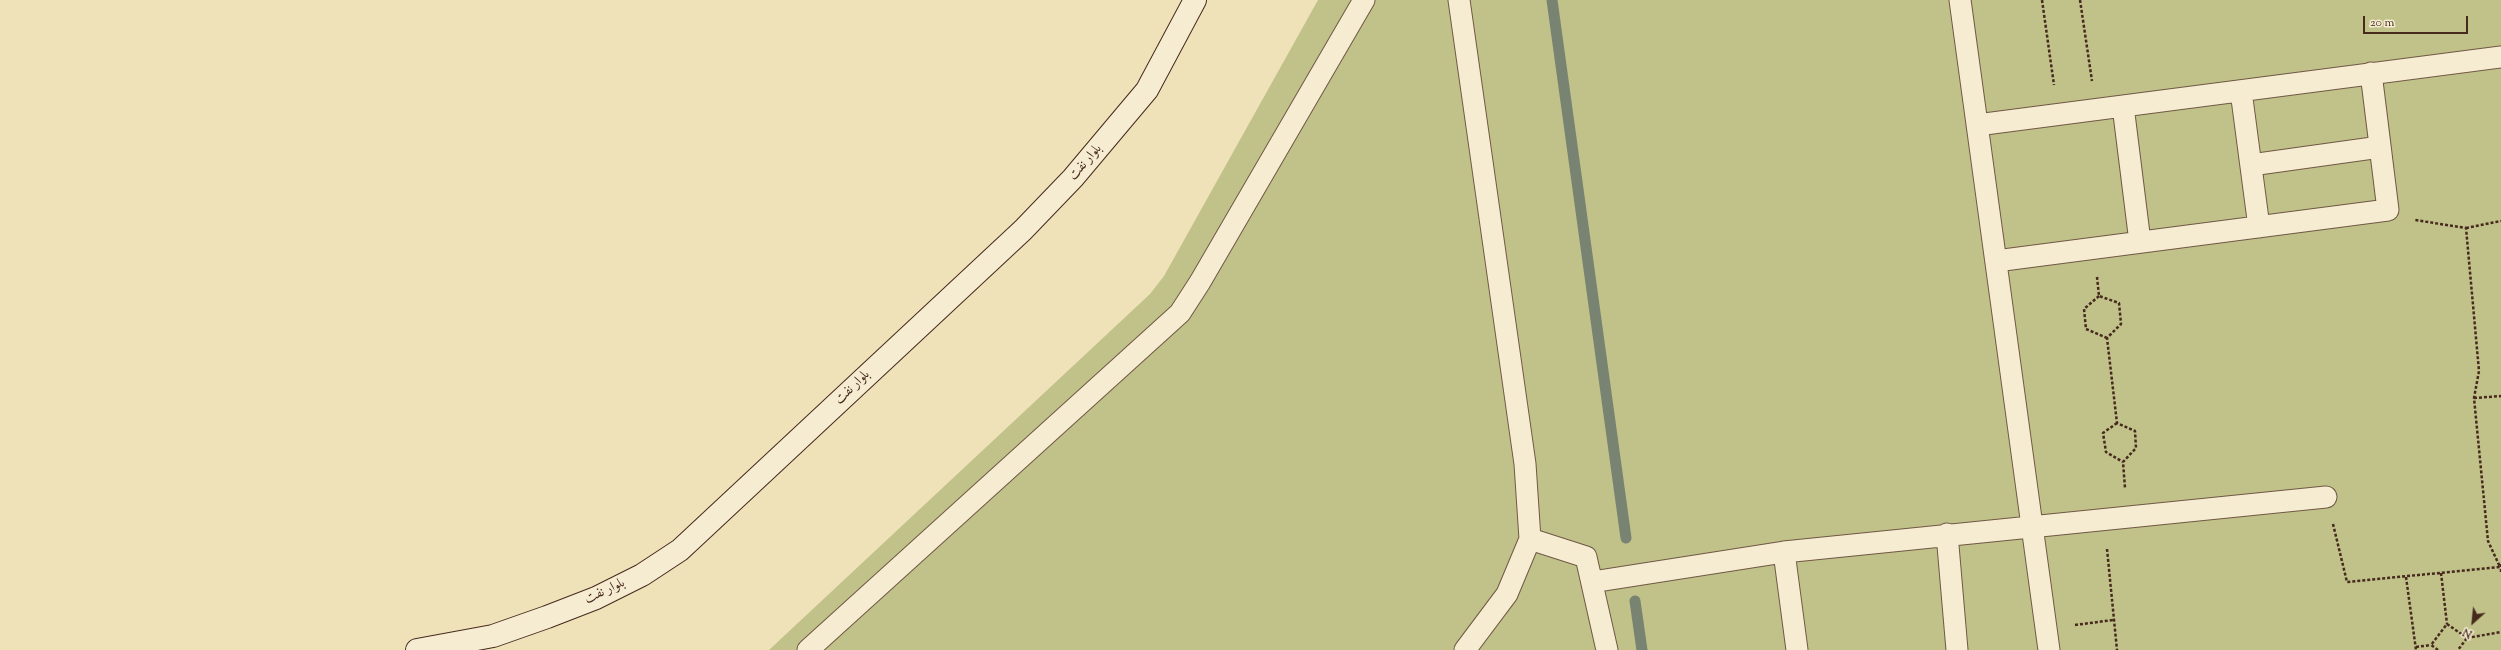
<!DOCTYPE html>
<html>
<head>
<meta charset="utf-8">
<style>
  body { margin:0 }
  #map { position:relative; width:2501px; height:650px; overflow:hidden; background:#efe2b9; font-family:"Sorts Mill Goudy",serif }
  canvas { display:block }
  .north { position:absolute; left:2453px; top:602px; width:40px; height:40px; -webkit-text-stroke:3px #f5ecd2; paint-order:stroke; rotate:207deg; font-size:11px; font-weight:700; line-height:16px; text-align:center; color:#462a1d }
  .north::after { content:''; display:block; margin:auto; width:14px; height:18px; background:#462a1d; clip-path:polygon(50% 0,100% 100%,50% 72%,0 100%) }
  .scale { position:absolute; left:2363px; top:16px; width:105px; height:18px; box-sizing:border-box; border:2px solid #462a1d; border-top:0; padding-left:5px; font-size:12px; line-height:14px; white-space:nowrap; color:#462a1d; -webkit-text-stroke:3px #f5ecd2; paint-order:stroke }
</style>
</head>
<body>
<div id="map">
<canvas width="2501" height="650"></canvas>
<div class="north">N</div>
<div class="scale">20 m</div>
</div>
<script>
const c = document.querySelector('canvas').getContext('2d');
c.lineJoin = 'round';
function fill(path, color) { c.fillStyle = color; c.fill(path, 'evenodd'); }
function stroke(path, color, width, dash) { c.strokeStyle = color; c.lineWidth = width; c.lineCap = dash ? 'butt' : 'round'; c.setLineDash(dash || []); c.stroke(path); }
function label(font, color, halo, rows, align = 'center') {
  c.font = font + ' "Sorts Mill Goudy",Amiri,serif'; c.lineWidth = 3; c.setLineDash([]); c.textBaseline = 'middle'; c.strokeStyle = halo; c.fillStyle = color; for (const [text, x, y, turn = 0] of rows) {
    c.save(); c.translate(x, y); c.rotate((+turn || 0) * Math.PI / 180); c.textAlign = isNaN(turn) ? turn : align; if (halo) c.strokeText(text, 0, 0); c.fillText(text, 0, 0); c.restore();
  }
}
fill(new Path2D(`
  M1318,0H2501V650H769L1150,294L1164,276Z`), '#c1c18a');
stroke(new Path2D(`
  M1552,0L1626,538
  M1635,601L1642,650`), '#798372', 11);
const lane = new Path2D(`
  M1459,0L1525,464L1530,539L1507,594L1465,650
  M1960,0L2049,650
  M2241,91L2259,227
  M2123,106L2140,242
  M1977,125L2501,57
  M2251,165L2380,147
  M1996,261L2388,210L2371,73
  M1947,534L1957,650
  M1530,539L1586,557L1607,650
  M1784,552L1797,650
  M1592,582L1784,552L2326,497
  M808,650L1180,313L1200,282L1364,0`);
const secondary = new Path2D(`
  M417,650L493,636L547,617L596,598L642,575L680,550L1023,230L1073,178L1147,90L1195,0`);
stroke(lane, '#705844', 23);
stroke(secondary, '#462a1d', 24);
stroke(new Path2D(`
  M2042,0L2054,85
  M2080,0L2092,81
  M2466,228L2501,221
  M2097,277L2099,296L2119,303L2121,324L2107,338L2117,423L2135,431L2136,448L2123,462L2125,488
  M2099,296L2084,309L2086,329L2107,338
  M2474,398L2501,396
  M2117,423L2103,433L2106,452L2123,462
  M2333,524L2347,582L2500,567L2488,541L2474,398L2479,371L2466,228L2415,220
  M2107,549L2117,650
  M2501,564V573
  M2441,573L2447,624
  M2406,577L2416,650
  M2075,625L2113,620
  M2467,638L2501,632
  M2416,647L2431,645
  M2438,650L2431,645L2447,624L2467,638L2458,650`), '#462a1d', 2.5, [3, 2]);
stroke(lane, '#f5ecd2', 21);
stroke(secondary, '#f5ecd2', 22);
label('14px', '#462a1d', '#f5ecd2', [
  ["بلوار نفت",1086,163,-49],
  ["بلوار نفت",853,388,-44],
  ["بلوار نفت",605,592,-25]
]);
</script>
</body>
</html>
